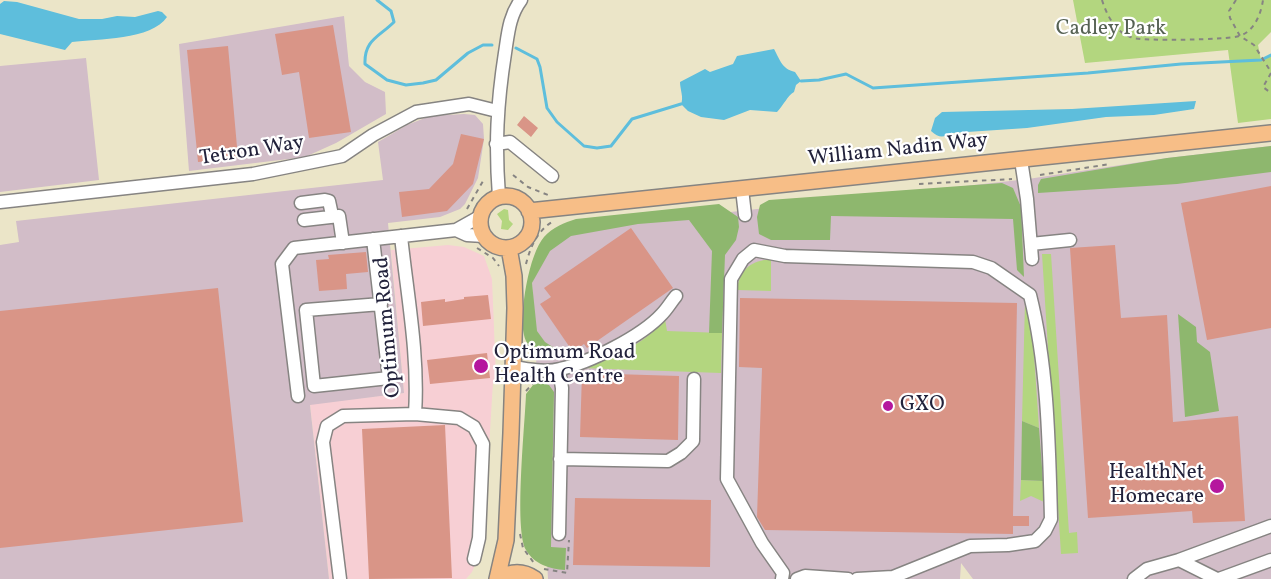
<!DOCTYPE html>
<html>
<head>
<meta charset="utf-8">
<style>
  body { margin:0 }
  canvas { display:block; background:#ebe5c8 }
</style>
</head>
<body>
<canvas width="1271" height="579"></canvas>
<script>
const c = document.querySelector('canvas').getContext('2d');
c.lineJoin = 'round';
function fill(path, color) { c.fillStyle = color; c.fill(path, 'evenodd'); }
function stroke(path, color, width, dash) { c.strokeStyle = color; c.lineWidth = width; c.lineCap = dash ? 'butt' : 'round'; c.setLineDash(dash || []); c.stroke(path); }
function label(font, color, halo, rows, align = 'center') {
  c.font = font + ' Vollkorn,serif'; c.lineWidth = 4.5; c.setLineDash([]); c.textBaseline = 'middle'; c.strokeStyle = halo; c.fillStyle = color; for (const [text, x, y, turn = 0] of rows) {
    c.save(); c.translate(x, y); c.rotate((+turn || 0) * Math.PI / 180); c.textAlign = isNaN(turn) ? turn : align; if (halo) c.strokeText(text, 0, 0); c.fillText(text, 0, 0); c.restore();
  }
}
fill(new Path2D(`
  M448,245L464,247L484,256L492,279L496,378L493,382L483,546L472,572L466,579H329L310,404L404,393L391,250Z`), '#f7cfd4');
fill(new Path2D(`
  M344,16L349,66L365,82L385,92L386,114L336,143L305,157L189,171L179,44Z
  M86,58L99,180L0,192V66Z
  M464,114L475,115L483,124L484,139L478,178L465,204L460,209L440,217L388,223L404,393L310,405L329,579H0V245L19,242L16,221L383,180L378,142L407,125L430,116Z
  M1271,146V579H973L961,563L960,579H548L532,283L544,248L568,230L1028,179L1167,158Z`), '#d2bdc8');
fill(new Path2D(`
  M1073,0H1271V32L1258,45L1261,60L1271,55V119L1238,123L1228,50L1085,63Z
  M504,209L508,210L509,220L513,224L508,230L501,229L502,221L497,214Z
  M1042,254H1051L1069,533L1077,532L1078,553L1061,554Z
  M764,260H771V291L737,290C739,274 747,263 764,260Z
  M1025,301L1031,310L1039,428L1022,421Z
  M665,319L667,331L722,333L721,373L582,368C612,356 644,346 665,319Z
  M1021,480L1043,481L1044,502L1031,496L1020,501Z`), '#b3d67f');
fill(new Path2D(`
  M1271,146V172L1177,184L1038,193V185L1041,179L1167,158Z
  M1002,183L1013,188L1021,207L1024,277L1017,270L1013,219L831,216L830,240H771L759,234L757,217L760,205L769,200Z
  M719,204L738,217L739,227L736,240L725,255L722,333H709L712,251L689,220L638,224L571,236L550,251L532,283L537,331L545,342L565,355L561,359C547,359 527,351 524,335C519,313 529,254 544,237C553,227 564,223 576,219Z
  M1178,314L1196,327L1197,342L1210,352L1219,411L1185,417Z
  M540,382L549,385L554,392L551,547L566,548L565,570C550,569 534,564 526,550C514,529 525,424 526,394L533,385Z
  M1022,421L1039,428L1043,481L1021,480Z`), '#8eb76e');
fill(new Path2D(`
  M4,1L17,2L79,19H102L117,16L135,17L158,11L162,12L167,17C152,40 97,39 72,42L65,50L0,34V4Z
  M774,49C780,60 782,69 795,72L801,81L796,85L794,92C788,95 783,106 777,112L750,110L724,120L701,117L688,111L681,104C684,98 680,89 680,82L705,69L710,72L733,64L737,56Z
  M1196,101L1194,109L1154,115L1106,117L1027,128L952,133C943,138 939,138 931,131L935,118L942,112L1072,109Z`), '#5ebedc');
stroke(new Path2D(`
  M377,0L391,11L394,22C379,37 364,40 365,64L387,80L406,85L423,83L436,80L468,53L483,45H492
  M516,48L537,59L540,67L547,108L557,122L584,146L597,148L611,146L632,119L681,104
  M801,81L819,80L846,74L873,88L1088,73L1181,64L1261,60L1271,55`), '#5ebedc', 3);
fill(new Path2D(`
  M333,25L351,132L309,138L299,72L282,75L275,34Z
  M228,46L238,158L198,162L187,50Z
  M524,116L538,128L531,137L517,125Z
  M461,134L484,139L473,184L447,211L402,217L399,192L429,189L453,164Z
  M1271,186V328L1207,340L1181,203Z
  M631,228L673,288L587,348L584,344L573,352L540,304L551,297L544,288Z
  M1115,245L1121,318L1167,315L1173,422L1238,416L1245,521L1193,523L1192,511L1088,518L1070,248Z
  M366,252L368,272L346,274L347,289L319,291L316,260L329,259L328,255Z
  M218,288L243,522L0,548V311Z
  M488,295L491,319L423,326L421,302L445,299V302L464,299V297Z
  M740,298L1017,303L1013,516H1029V526H1013V534L765,530L757,517L762,368L739,367Z
  M487,353L490,378L430,384L427,360Z
  M582,373L679,376L678,440L580,437Z
  M445,425L452,578L369,579L362,429Z
  M575,498L711,500L710,567L573,565Z`), '#d99587');
const minor = new Path2D(`
  M496,144L510,142L552,176
  M1021,160L1027,199L1032,259
  M742,189L745,215
  M499,197C495,145 497,104 505,53C508,34 509,16 521,0
  M0,202L253,174L342,156L373,135L416,112L469,104L497,111
  M301,203L325,200L329,201L332,215
  M304,220L339,216L343,243
  M456,230L467,235L484,236
  M373,239L389,378L314,386L306,310L381,304
  M1031,244L1070,240
  M514,367C528,369 545,373 560,369C589,363 642,336 662,314C667,309 671,302 676,296
  M559,370L562,388L559,534
  M298,396L282,264L294,248L456,230L481,216
  M415,414L459,418L474,427L483,444L479,538L474,559
  M560,459L668,461L681,453L693,441L694,379
  M1179,560L1271,526
  M340,579L323,442L327,426L343,416L415,414C419,355 407,294 401,236
  M782,579L783,573L762,543L727,479L731,279L743,259L754,250L785,256L973,262L991,268L1030,295C1048,367 1049,444 1051,519L1045,531L1035,541L1008,545L970,546L893,577L857,579
  M797,579L805,576L848,579
  M1134,579L1147,569L1179,560L1217,579
  M1219,579L1271,560`);
const major = new Path2D(`
  M480 222a26 26 0 1 1 52 0a26 26 0 1 1-52 0Z
  M529,211L1271,133
  M497,579L506,540L511,433L515,308L514,276L509,248
  M498,579C511,571 522,570 535,579`);
stroke(minor, '#868482', 15);
stroke(major, '#868482', 18);
stroke(new Path2D(`
  M1102,0C1106,13 1113,27 1124,34C1127,35 1130,37 1133,38C1143,41 1228,40 1239,36C1254,32 1261,14 1263,0
  M1236,0L1229,11L1230,18L1240,36L1254,45L1271,72
  M1271,73L1263,87L1271,93
  M513,175L528,187L548,195
  M1040,175L1110,164
  M919,184L1012,179
  M467,209L483,181
  M477,248L493,258L499,266
  M526,264C530,248 537,231 552,222
  M526,344L534,352
  M526,391L534,382
  M520,534L523,548L534,563
  M544,569L567,573L569,540`), '#868482', 2, [4.5, 4.5]);
stroke(minor, '#fff', 12);
stroke(major, '#f7be87', 15);
for (const [x, y, r, color] of [
  [481,366,8,"#b5179e"],
  [888,406,6,"#b5179e"],
  [1217,486,8,"#b5179e"]
]) { const dot = new Path2D(); dot.arc(x, y, r, 0, 2 * Math.PI); c.fillStyle = color; c.fill(dot); stroke(dot, '#fff', 2); }
label('21px', '#556153', '#fff', [
  ["Cadley Park",1111,30]
]);
label('21px', '#22223b', '#fff', [
  ["William Nadin Way",898,151,-6],
  ["Tetron Way",252,152,-9],
  ["Optimum Road",389,327,-95]
]);
label('21px', '#22223b', '#fff', [
  ["Optimum Road",494,354],
  ["Health Centre",494,378],
  ["GXO",900,406],
  ["HealthNet",1204,474,"right"],
  ["Homecare",1204,498,"right"]
], 'left');
</script>
</body>
</html>
